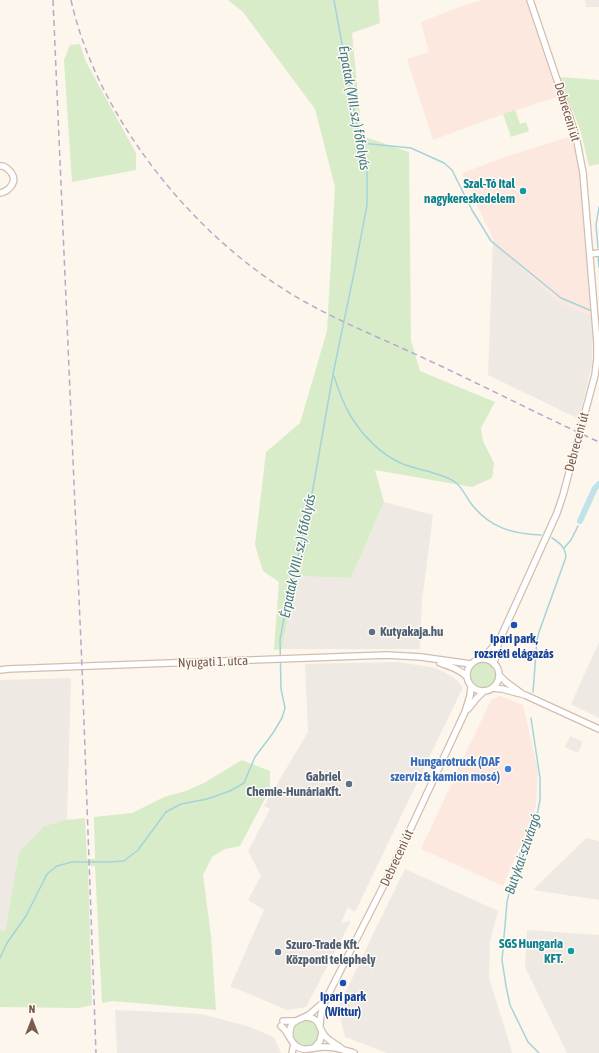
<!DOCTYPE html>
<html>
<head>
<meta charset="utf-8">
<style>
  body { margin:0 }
  #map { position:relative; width:599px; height:1053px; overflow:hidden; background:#fdf6ec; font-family:"Asap Condensed",sans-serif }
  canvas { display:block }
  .north { position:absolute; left:12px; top:1001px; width:40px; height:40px; -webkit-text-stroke:3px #fffaf3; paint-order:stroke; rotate:0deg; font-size:11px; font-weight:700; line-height:16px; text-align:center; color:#7a5c4d }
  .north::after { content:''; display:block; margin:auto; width:14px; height:18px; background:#7a5c4d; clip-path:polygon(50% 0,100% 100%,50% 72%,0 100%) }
</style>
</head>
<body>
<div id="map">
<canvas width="599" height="1053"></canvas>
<div class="north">N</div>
</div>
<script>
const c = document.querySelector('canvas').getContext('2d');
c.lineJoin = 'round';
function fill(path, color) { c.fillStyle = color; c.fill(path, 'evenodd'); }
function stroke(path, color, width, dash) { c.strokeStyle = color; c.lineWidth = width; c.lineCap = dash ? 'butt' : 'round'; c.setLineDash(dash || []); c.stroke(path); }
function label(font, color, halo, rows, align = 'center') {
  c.font = font + ' "Asap Condensed",sans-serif'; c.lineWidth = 3; c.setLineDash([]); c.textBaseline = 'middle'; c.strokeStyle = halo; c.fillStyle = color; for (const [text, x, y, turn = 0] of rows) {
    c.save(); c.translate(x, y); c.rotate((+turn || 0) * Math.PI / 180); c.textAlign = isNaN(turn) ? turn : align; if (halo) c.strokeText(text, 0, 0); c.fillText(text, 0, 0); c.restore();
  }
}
fill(new Path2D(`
  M482,0H534L559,77L566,94L492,118L433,140L407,59L429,52L421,22L462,6Z
  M572,136L579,169L591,316L558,302L493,239L462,173L508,156Z
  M500,696L523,705L538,770L536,804L533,820L524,837L503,886L421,849L458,770L456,766L461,763L491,700Z`), '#fde8e0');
fill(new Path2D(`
  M585,0H599V7H586Z
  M493,239L558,302L591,316L593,335L592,364L579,419L488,375Z
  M384,502L433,515L422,600L420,649H282L296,576L351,578Z
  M599,642V718L571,704Z
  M398,662L436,668L455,678L463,687L355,912L348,907L341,923L351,921L306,1007L287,1010L240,990L230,987L264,910L248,900L261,876L248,851L270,809L264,806L308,732L305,664Z
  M71,678L67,820L44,826L19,852L5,931H0V680Z
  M570,736L583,742L578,753L565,747Z
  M586,838L599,841V900L533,890Z
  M405,869L498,911L490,941L489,978L510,1045L512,1053H387L345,1037L338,1008L377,926Z
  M527,930L599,935V1053H567L525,967Z
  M115,1010L201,1014L247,1026L274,1037L281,1053H117Z`), '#efe9e4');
fill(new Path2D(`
  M228,0H378L380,23L352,33L362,136L409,152L411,341L420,371L495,402L481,428L483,441L494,463L492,478L472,487L375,470L384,502L351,578L296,576L282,649L274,650L279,582L263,571L255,545L266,452L300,423L327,331L335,187L315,109L243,12Z
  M80,44L86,62L136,153V170L72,182L64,60L70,45Z
  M559,77L599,80V164L589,166L580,129Z
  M515,110L520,124L526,122L529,131L511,137L503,114Z
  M470 675a13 13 0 1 1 26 0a13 13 0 1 1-26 0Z
  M242,760L270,771V789L240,846L225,849L212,857L203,875L211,936L216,1010L112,1001L102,1003L95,866H88L92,1005L78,1008L0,1007V931H5L19,852L44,826L66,820L85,818L87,859H95L94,817L132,813L164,797L186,791L204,783Z
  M293 1033a13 13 0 1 1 26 0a13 13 0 1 1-26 0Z`), '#d8ecc9');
stroke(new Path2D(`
  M361,143L411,148L444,163L452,170L472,210L491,241L561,298L592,311
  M598,248L596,225L599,207
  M598,256L599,267
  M334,376C338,389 343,403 350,415C362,435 381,455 403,464C418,470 443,473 455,482C463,488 467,499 473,506C491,528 513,534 541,535
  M564,548L571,540L578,526
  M533,692L537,640L539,632L566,557C565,547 560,543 552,538
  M531,718L540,778V800L537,815L534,826L524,842L516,866L507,902L502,960L506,986L510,1005L528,1042L539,1053
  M0,958L7,943L26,916L47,874L57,866L72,862H108L124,861L138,850L166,812L181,804L207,799L230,791L244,783L255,757L273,733L282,718L285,708L281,689L280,640L284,618L312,494L333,374L354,273L367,205V163L360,143L334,0`), '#a5d3da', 1.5);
stroke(new Path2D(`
  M580,521L595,488L599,484`), '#bfe3e8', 6);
const minor = new Path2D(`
  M0,166H3C7,168 11,171 13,176C16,184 7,192 0,193
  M590,254L599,253
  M467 675a16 16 0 1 1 32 0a16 16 0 1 1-32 0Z
  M481,659L486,655L497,642
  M440,663C449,666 460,669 467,677
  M494,664L499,641L557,513L563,495L595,375L597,358V343L583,173L576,136L530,0
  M0,670L8,669L387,655L421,657L471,664
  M499,675L506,682L521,693
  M493,688L502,689L525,695L599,729
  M468,709L476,699L484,691
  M305,1017C322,1018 317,1027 325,1036C329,1041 336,1044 341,1048
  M283,1021H295
  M320,1025L321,1014L325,1001L389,875L465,712L470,696L471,686
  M281,1026C283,1028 286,1030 287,1033C290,1037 291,1042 296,1046C305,1053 316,1046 326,1047C336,1047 344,1050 354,1053
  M290,1036C288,1019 300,1021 310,1014C315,1010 320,1005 325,1001
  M314,1048L320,1041L322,1032
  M292,1053L294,1044`);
stroke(minor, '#d1beb0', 8);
stroke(minor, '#fff', 5.5);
stroke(new Path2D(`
  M53,0L82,667L96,1053
  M71,0C97,118 196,240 300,299C341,323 386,340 430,361C486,387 542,416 599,442`), '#b9a8c9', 1.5, [6, 4]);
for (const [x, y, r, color] of [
  [523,191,4,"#0f9aa8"],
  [514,625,4,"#1a4fb4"],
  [372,632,4,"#5c6f8a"],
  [508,769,4,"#3f7fe0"],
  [349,784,4,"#5c6f8a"],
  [571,951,4,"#0f9aa8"],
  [278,952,4,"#5c6f8a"],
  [343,983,4,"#1a4fb4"]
]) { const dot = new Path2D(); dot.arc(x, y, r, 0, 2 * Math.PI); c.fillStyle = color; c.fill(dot); stroke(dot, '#fffaf3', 1.5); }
label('13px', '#7a5c4d', '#fffaf3', [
  ["Debreceni út",567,112,73],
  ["Debreceni út",577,442,-75],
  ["Nyugati 1. utca",213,662,-2],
  ["Debreceni út",397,858,-65]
]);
label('bold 13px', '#0d838f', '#fffaf3', [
  ["Szal-Tó Ital",515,184],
  ["nagykereskedelem",515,199],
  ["SGS Hungaria",563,944],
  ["KFT.",563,959]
], 'right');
label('bold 13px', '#4e5e75', '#fffaf3', [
  ["Kutyakaja.hu",380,632],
  ["Gabriel",341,777,"right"],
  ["Chemie-HunáriaKft.",341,792,"right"],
  ["Szuro-Trade Kft.",286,945],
  ["Központi telephely",286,960]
], 'left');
label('bold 13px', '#164399', '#fffaf3', [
  ["Ipari park,",514,639],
  ["rozsréti elágazás",514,654],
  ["Ipari park",343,997],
  ["(Wittur)",343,1012]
]);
label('bold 13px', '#366cbe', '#fffaf3', [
  ["Hungarotruck (DAF",500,762],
  ["szerviz & kamion mosó)",500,777]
], 'right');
label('italic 14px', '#437c86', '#fffaf3', [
  ["Érpatak (VIII. sz.) főfolyás",354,108,80],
  ["Érpatak (VIII. sz.) főfolyás",298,556,-78],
  ["Butykai-szivárgó",523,854,-71]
]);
</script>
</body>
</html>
